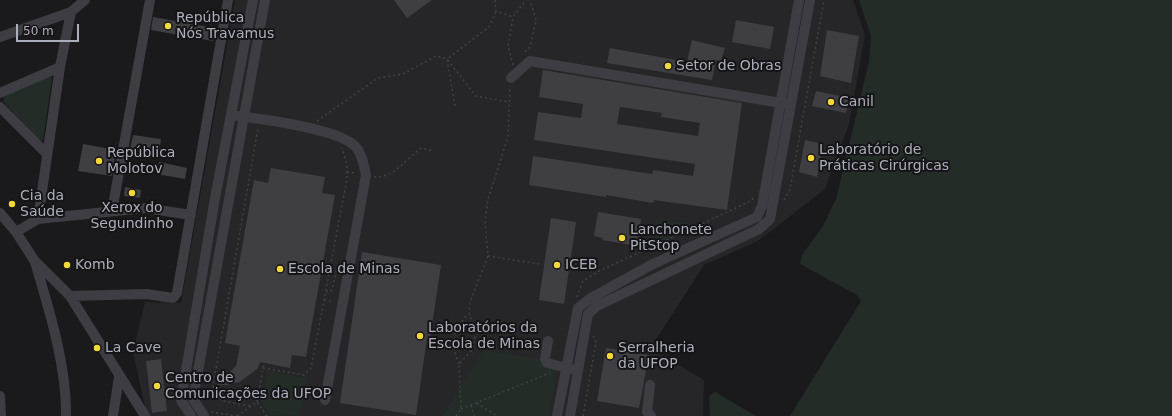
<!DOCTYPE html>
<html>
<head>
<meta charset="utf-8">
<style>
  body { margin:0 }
  #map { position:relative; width:1172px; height:416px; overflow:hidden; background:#1a1a1c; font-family:"DejaVu Sans",sans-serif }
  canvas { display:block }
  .scale { position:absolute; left:16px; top:24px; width:63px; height:18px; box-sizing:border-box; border:2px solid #acaebb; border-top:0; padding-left:5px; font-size:12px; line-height:14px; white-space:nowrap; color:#acaebb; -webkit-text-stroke:3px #151517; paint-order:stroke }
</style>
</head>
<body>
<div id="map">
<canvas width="1172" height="416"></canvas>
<div class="scale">50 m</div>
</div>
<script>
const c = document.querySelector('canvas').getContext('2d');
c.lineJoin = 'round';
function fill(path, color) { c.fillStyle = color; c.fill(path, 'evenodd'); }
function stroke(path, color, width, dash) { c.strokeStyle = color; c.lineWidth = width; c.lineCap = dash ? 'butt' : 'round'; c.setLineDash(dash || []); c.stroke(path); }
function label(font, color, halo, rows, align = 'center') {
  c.font = font + ' "DejaVu Sans",sans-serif'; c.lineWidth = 4; c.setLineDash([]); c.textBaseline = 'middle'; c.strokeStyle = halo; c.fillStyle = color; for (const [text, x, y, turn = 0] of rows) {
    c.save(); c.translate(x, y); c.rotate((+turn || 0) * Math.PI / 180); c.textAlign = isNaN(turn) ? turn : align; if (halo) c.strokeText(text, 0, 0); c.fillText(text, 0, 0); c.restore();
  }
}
fill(new Path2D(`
  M235,0H853L865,35L849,124L825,189L758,241L704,265L653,344L655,351L704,380L703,416H147L133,352L145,302L181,303Z`), '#262629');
fill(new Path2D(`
  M859,0H1172V416H790L861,301L857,295L800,264L802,255L823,226L836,199L869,62L871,36Z
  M48,76L52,78L43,140H39L3,101L4,96Z
  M657,221L700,224L656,244L657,237L653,231Z
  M483,350L559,362L549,416H443Z
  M267,371L306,378L300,416L271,415L261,403Z
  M715,392L756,416H710L709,396Z`), '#232c26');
fill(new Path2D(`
  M394,0H432L407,18Z
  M153,17L215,28L213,41L151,30Z
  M736,20L774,27L770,49L732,42Z
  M827,30L859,36L851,83L820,76Z
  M692,40L725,48L721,61L716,60L712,80L607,63L610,48L687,62Z
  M543,70L742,103L727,210L654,200L653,203L606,195V197L529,185L533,156L652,174L653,170L693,176L695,164L534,140L538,112L581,118L583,104L539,97ZM620,107L662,113L661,117L700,123L698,136L617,124Z
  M816,91L850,98L846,113L812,106Z
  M133,135L161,139L159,154L130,149Z
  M805,140L824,144L817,177L799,172Z
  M83,144L116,150L112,176L78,171Z
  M159,162L187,168L185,179L156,174Z
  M271,168L325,177L322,193L335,195L306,357L292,355L290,368L260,362L258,368L240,382L227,385H217L236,366L240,346L225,343L254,180L268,183Z
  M125,187L141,190L140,198L124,196Z
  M598,212L641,219L637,246L602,240L603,238L594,236Z
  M551,218L576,222L564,304L539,300Z
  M362,252L441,265L430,339L427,338L416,415L340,403Z
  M606,348L649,355L639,408L597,401Z
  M161,359L167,411L152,413L146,361Z`), '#3f3f43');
stroke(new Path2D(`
  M495,0L496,11L513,17
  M525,52L530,47L536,20L530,0
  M513,65L508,46L513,17L526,0
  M455,106L447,59L489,27L496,11
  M317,121L378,78L403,74L436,56L447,59L476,96L509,102
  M347,172L357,173
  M374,177C396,178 405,158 422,148L433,151
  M784,200L790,189L824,0
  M488,256L539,264
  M326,291L330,292L332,290L337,268L340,265
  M577,297L583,281L597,272L736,208L752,200L754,196
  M324,300L334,302
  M459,364C450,341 452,333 468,314
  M263,368L304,375L311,368L347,179V165L342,148
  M257,402L264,363
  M477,403L497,416
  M471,405L474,416
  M250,406L223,401L217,398L213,386L258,128
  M461,409L550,373
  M211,412L237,416
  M237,416L257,402L267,416
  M456,416L461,409L459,364L473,349L476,332L469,313L470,302L488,256L485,221L488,199L508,137L510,86
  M583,416L596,342L593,336`), '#414148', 1.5, [2, 3]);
stroke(new Path2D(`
  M0,37L71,12L85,0
  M511,78L530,61L787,104
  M0,93L60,67
  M0,107L46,153
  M237,116C262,119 338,129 355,146C362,153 364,166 366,175L325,400
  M112,211L150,0
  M0,213L16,232L34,260L70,296L145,416
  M38,219L60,67L71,12
  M16,232L38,219L145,208L191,215
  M35,262C49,309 67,367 66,416
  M70,296L147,294L173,298L177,293L228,0
  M548,341L545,359L547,363L572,369
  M650,385L647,412L651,416
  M0,396L1,416
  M113,416L119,377
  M191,416L181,400L215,198L253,0
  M204,416L193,399L265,0
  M557,416L578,308L591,298L653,264L757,217L762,206L799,0
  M570,416L588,314L597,306L759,229L770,219L810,0`), '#3d3d43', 10);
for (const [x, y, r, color] of [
  [168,26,4,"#f2d93b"],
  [668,66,4,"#f2d93b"],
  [831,102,4,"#f2d93b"],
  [811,158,4,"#f2d93b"],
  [99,161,4,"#f2d93b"],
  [132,193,4,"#f2d93b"],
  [12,204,4,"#f2d93b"],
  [622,238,4,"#f2d93b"],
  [67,265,4,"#f2d93b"],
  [557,265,4,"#f2d93b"],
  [280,269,4,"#f2d93b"],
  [420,336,4,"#f2d93b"],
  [97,348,4,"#f2d93b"],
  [610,356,4,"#f2d93b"],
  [157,386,4,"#f2d93b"]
]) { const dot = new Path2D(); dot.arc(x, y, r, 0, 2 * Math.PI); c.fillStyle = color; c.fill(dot); stroke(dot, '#151517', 1.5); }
label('14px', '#acaebb', '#151517', [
  ["República",176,18],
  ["Nós Travamus",176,34],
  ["Setor de Obras",676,66],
  ["Canil",839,102],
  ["Laboratório de",819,150],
  ["Práticas Cirúrgicas",819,166],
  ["República",107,153],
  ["Molotov",107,169],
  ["Cia da",20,196],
  ["Saúde",20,212],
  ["Xerox do",132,208,"center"],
  ["Segundinho",132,224,"center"],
  ["Lanchonete",630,230],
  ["PitStop",630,246],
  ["Komb",75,265],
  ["ICEB",565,265],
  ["Escola de Minas",288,269],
  ["Laboratórios da",428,328],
  ["Escola de Minas",428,344],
  ["La Cave",105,348],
  ["Serralheria",618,348],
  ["da UFOP",618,364],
  ["Centro de",165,378],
  ["Comunicações da UFOP",165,394]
], 'left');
</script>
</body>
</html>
